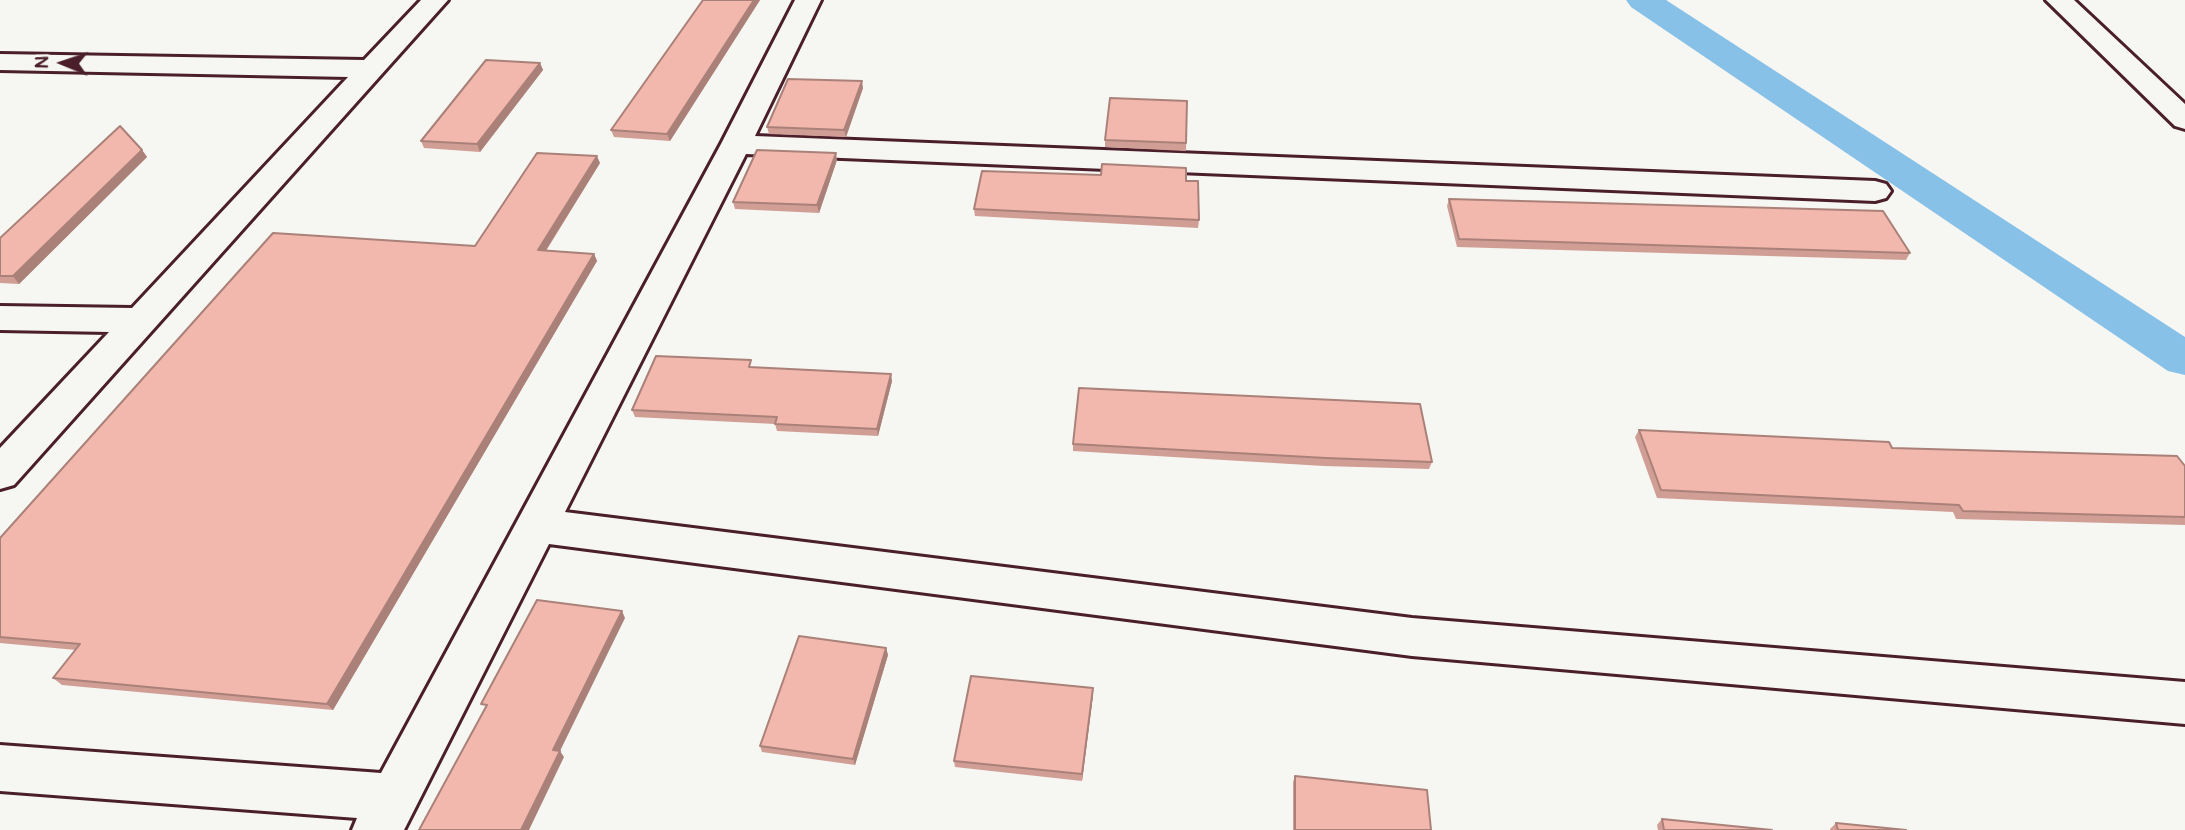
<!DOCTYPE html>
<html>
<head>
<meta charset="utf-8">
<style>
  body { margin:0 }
  #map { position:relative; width:2185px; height:830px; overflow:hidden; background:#f6f6f2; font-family:Pangolin,sans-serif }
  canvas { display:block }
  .north { position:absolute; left:28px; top:28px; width:70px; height:70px; -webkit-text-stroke:5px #f6f6f2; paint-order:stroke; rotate:272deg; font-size:19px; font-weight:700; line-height:28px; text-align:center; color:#4a1f2b }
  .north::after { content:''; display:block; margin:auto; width:24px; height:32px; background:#4a1f2b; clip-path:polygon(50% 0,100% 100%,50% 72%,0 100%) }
</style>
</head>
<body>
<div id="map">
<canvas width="2185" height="830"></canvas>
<div class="north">N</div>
</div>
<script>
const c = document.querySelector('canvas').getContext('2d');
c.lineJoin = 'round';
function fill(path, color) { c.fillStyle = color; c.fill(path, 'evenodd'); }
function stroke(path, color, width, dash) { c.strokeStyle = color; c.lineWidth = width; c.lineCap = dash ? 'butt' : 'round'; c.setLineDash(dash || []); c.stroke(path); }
fill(new Path2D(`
  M1626,0H1666L2185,337V375L2168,371L1631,7Z`), '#88c1e7');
const minor = new Path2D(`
  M421,0H448L14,485L0,489V448L109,332L0,330V306L132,308L348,77L0,70V54L364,60Z
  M795,0H821L755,136L1875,181L1886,184L1891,191L1886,198L1875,201L746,154L565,512L1412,618L2185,682V724L1412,656L549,544L404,830H352L357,818L0,791V745L381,773L721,144Z
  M2046,0H2074L2185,104V129L2175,126Z`);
stroke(minor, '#4a1f2b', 6);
fill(minor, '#f6f6f2');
fill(new Path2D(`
  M703,0H760L670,141L614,137L611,130Z
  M540,63L543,70L480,152L424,148L421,141Z
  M863,88L846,137L769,134L767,127Z
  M1187,101L1186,151L1105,147V140Z
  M142,150L147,157L19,284L0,283V238Z
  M837,160L819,213L735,209L733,202Z
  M600,163L546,251L594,254L597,261L333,710L62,685L53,678L76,650L0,643V538L475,246Z
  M1186,181L1199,220L1198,228L975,216L974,209Z
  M1449,199L1910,253L1906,260L1457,247L1447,206Z
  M754,368L892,381L878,436L777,431L775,424L635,417L632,410Z
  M1639,430L1892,448L2185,466V525L1956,519L1953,512L1657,498L1635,437Z
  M1073,444L1432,462L1429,469L1324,466L1073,451Z
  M886,648L888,655L855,765L762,752L760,746Z
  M1093,695L1082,781L955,767L954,761Z
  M1295,776L1431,830H1293V782Z
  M1662,819L1772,830H1658L1657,825Z
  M1836,823L1906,830H1830V829Z`), '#d19e95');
fill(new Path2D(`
  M754,0H760L670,141L667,134Z
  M540,63L543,70L480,152L477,144Z
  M862,81L863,88L846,137L844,130Z
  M142,150L147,157L19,284L13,276Z
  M836,153L837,160L819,213L817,205Z
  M597,156L600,163L541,258L538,250Z
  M594,254L597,261L333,710L327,704Z
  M891,374L892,381L878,436L877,429Z
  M622,611L625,618L560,751L564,757L529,830H521L553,750Z
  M886,648L888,655L855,765L853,759Z
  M1093,688V695L1082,781V774Z`), '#aa8179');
const building = new Path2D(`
  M703,0H754L667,134L611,130Z
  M486,60L540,63L477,144L421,141Z
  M788,79L862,81L844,130L767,127Z
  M1110,98L1187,101L1186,143L1105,140Z
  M120,126L142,150L13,276H0V238Z
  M757,150L836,153L817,205L733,202Z
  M537,153L597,156L538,250L594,254L327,704L53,678L80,644L0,637V538L273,233L475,246Z
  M1102,164L1186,168V181H1198L1199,220L974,209L982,171L1101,175Z
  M1449,199L1883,211L1910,253L1459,239Z
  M656,356L751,360L749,367L891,374L877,429L775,424L777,417L632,410Z
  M1079,388L1420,404L1432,462L1326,458L1073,444Z
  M1639,430L1889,442L1892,448L2177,456L2185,466V517L1963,511L1959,505L1661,490Z
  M537,600L622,611L553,750L560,751L521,830H419L487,705L481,704Z
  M799,636L886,648L853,759L760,746Z
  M971,676L1093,688L1082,774L954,761Z
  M1295,776L1427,790L1431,830H1295Z
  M1662,819L1772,830H1664Z
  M1836,823L1906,830H1838Z`);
fill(building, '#f3b8ad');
stroke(building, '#aa8179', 2);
</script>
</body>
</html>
